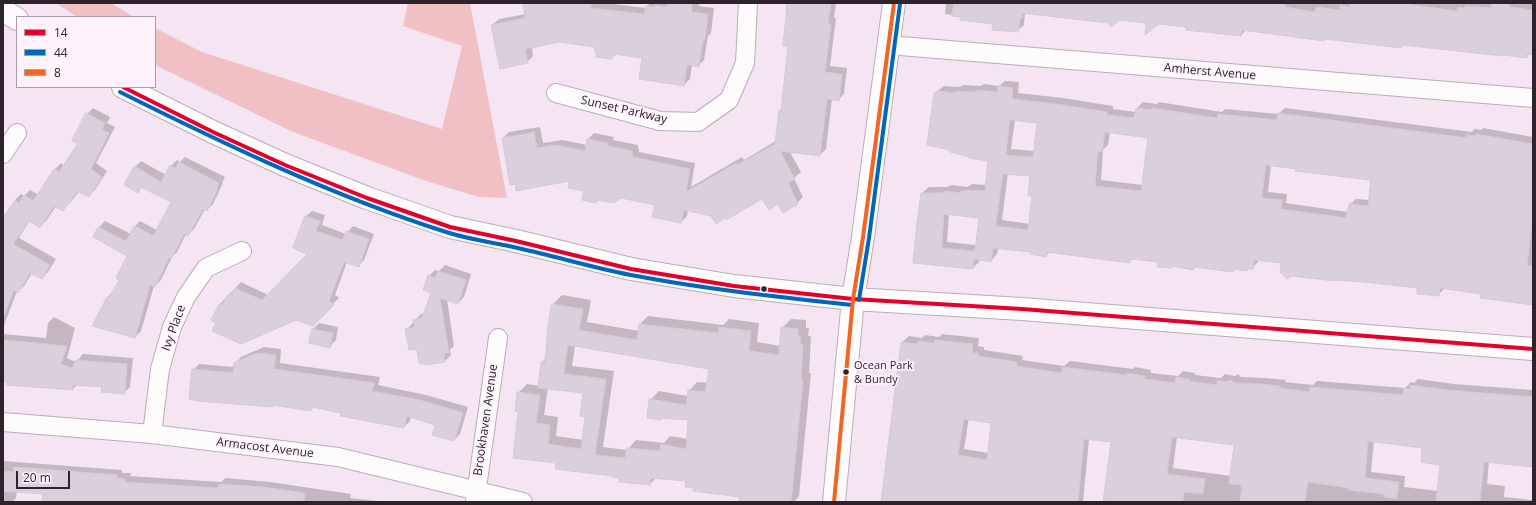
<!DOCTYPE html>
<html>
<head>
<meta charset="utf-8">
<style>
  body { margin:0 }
  #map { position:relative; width:1536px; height:505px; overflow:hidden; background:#f5e5f2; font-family:"Open Sans",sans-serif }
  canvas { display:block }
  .frame { position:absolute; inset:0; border:4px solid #2e232c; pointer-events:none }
  .legend { position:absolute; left:16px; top:16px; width:140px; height:72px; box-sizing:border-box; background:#fef2fc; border:1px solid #ab9fa9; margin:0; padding:5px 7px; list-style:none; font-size:12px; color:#2e232c }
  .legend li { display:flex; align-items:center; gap:8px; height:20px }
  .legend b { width:20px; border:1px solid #ab9fa9 }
  .scale { position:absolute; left:16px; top:471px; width:54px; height:18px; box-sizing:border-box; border:2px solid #2e232c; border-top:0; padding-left:5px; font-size:12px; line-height:14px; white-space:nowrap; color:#2e232c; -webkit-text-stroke:3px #fef2fc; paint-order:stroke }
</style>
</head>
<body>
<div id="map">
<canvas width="1536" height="505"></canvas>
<div class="frame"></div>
<ul class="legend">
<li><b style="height:5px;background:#e4002b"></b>14</li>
<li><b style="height:5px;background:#0065bd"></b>44</li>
<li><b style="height:5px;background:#f26522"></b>8</li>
</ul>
<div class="scale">20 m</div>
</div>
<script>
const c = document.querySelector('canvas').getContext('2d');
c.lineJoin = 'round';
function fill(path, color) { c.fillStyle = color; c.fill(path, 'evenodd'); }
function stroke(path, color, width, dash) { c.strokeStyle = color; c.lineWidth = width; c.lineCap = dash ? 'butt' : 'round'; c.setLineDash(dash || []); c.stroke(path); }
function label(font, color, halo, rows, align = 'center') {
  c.font = font + ' "Open Sans",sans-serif'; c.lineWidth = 3.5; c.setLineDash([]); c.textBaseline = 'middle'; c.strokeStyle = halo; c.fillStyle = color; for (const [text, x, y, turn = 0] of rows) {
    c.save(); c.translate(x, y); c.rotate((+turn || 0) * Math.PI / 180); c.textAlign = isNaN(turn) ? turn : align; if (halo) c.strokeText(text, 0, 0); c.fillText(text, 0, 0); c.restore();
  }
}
fill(new Path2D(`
  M56,3H111L134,17H77Z
  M408,3H470L507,198L479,197L426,181L293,132L155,65V28L202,52L442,129L462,46L403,26Z`), '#f1c0c5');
fill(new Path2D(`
  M525,3H605L646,8L650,3H700L699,6L714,8L711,33L708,36L704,60L698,66L692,65L690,79L684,85L643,57L617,53L612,58L596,46L559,41L532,47L533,56L527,62L492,25L499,19L526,14Z
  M787,3H836L834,18H836L830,66L847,68L844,94L838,100L832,99L826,149L820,155L790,152L801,172L794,178L803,197L797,203H779L763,197L725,217L688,210L687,216L681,222L656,204L621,196L599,199L596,202L585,191L570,180L503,138L509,132L540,127L543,143L562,140L587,145L588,139L594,133L614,137L613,140L638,145L639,152L695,163L691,187L742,157L744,160L776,141L780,111L782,109L789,46L788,11H786Z
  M946,3H1533V55H1529L1526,57L1404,44L1401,47L1246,30L1241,35L1187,27L1119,19L1108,22L1025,13L1024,25L1017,31L994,24L969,21L962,16L945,14Z
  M1005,81L1019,82L1018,93L1063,98L1113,106V109L1136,112L1137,108L1143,102L1157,104L1159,102L1222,112L1225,109L1278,114L1285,108L1472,132L1474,129L1481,130L1483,128L1533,137V304L1482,293L1445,288L1438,295L1418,287L1282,262L1259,260L1258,262L1252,268H1235L1232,271L1195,266L1193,268L1172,265L1171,267L1159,261L1133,258L1130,262L1050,251L1046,256L1031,251L998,248L997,254L991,261L979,259V262L973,268L914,263L922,193L929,187H947L952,185L967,187L972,184L986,185L989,160L935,93L944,86L959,87L964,85L980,86L984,84L999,86ZM1015,120L1038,122L1034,151L1011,149ZM1110,132L1149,137L1143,185L1101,180L1103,150L1108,145ZM1271,165L1373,179L1370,200L1356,199L1349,205L1348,212L1286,203L1287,194L1268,192ZM1008,173L1032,175L1033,195L1030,224L1002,220ZM949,213L980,217L976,245L947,242Z
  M93,108L110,117L107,123L115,127L96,163L107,171L95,190L89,196L79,191L74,198L62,210L56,206L46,221L40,227L30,220L19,238L56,259L48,272L42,278L32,273L24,286L18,292L17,291L3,328V220L15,200L21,194L24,196L30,190L39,195L55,169L61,163L64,166L79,143L87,114Z
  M185,157L225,177L222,183H223L213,204L207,210L205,209L194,229L188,235L186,234L177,252L172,257L161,280L155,286H154L141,331L135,337L94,325L107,297L114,291L120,280L128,255L94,237L99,227L105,221L131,234L135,226V228L157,240L158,238L135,226L140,221L157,230L172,201L143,186L138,191L135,167L141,161L166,175L171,166L177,160L180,162Z
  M312,211L325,215L322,225L346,234L353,226L374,234L364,260L358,266L347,262L335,295L339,298L312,324L296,318L218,322L213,320L220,304L241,282L268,295L309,253L306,216Z
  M445,265L471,274L464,297L458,303L447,299L454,346L450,350L451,355L445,361L418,348L407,329L413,323H415V320L421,314L425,313L432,292L429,276L435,270L439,271Z
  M562,295L591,300L587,322L639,331L640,324L648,316L723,325L729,319L759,323L757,342L781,346L782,328L791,319L806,320V328H809L808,336H811L809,373H811L799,496L794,502H758L741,496L694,487L687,480L657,477L650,484L557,462L519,411L518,393L527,384L539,386L542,362L546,358L549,326L553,304ZM575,346L710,368L708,383L697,382L689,391L688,396L659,391L650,400L661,419L663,417L689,419L688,439L670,436L664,443L636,440L627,450L603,447L614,371L572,366ZM548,388L584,393L586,416L583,440L556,436L558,417L544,415Z
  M54,317L75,328L67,358L76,362L83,354L133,358L130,387L124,393L103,386L78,384L73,389L3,381V334L46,338L48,323Z
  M319,323L338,327L336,340L330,346L310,342L313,329Z
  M942,334L979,338L978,346L984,347V350L1023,356L1022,360L1064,366L1070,361L1133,369L1135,367L1151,370V373L1178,376L1183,371L1195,373V375L1221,378L1225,374L1235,376L1238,374L1241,377L1266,378L1286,380L1285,382L1313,385L1317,381L1405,388L1411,382L1414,383L1418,379L1454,384L1533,390V467L1489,461L1487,484L1505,486L1504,497L1533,500V502H1104L1112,441L1089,439L1083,502H881L902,342L909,336L922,338L925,335L939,337ZM969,418L993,422L989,453L964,449ZM1177,437L1235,444L1231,476L1173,468ZM1374,441L1424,448L1441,465L1438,491L1404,487L1405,476L1371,472Z
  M264,347L281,349L280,363L380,377L378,385L426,395L468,407L460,434L454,440L436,424L411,416L410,421L404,427L314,407L311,410L274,404L273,406L193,370L199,364L234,367L235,364L241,357Z
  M3,461L122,470V473H131L130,476L221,482L226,478L270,482L351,494L350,498L387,502H43L44,493L17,491L16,498L12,502H3Z`), '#0003');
const building = new Path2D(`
  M523,3H591V8L645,14V6L654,7V5L667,7L668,3H692V12L708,14L705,40H703L699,67L687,65L684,86L639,79L642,58L614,54L612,59L596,57V51H594L595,47L559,42L525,49L528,63L500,69L491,25L525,18Z
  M788,3H831L828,24H831L825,72L842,74L839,101L827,99L820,156L780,151L795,179L788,183L798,204L783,213L778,204L769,210L762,199L726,220L725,218L716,224L711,216L684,210L681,223L652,217L655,205L621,198L614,203L597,200L596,203L582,200L584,191L568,188L569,181L516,191L515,184L510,185L502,138L534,132L537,148L555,145L585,151L587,139L608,143V146L632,151L633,157L690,169L686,192L736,163L737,165L775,144L779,110L781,111L788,46H783Z
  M954,3H1285V7L1315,12L1316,7L1340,10V5L1350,7V3H1399L1457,11L1458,7L1464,8L1466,6L1491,8L1492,3H1509V7L1533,10V55L1527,54V58L1503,55V56L1402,45L1401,48L1325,39L1324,41L1242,30L1241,36L1186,30V27L1159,24L1145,35L1146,23L1119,20L1111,27L1108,23L1022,13V18H1020L1018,32L992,30L993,24L960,20L961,17L952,16Z
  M998,86L1013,88L1012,99L1056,104L1107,112V115L1134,118L1136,108L1152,110V108L1217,118L1218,114L1277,120L1278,113L1467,138V135L1475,136L1476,134L1533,144V214L1527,265L1533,266V305L1480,298L1481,294L1440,288L1439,296L1417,294V288L1364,282L1335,280V281L1291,276L1287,279L1280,272L1281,263L1254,260L1253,269H1249L1246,271L1233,269V272L1194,267V270L1171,266V268L1157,267L1158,262L1131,259L1130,263L1047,252L1046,257L1030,254V252L993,248L991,262L974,259L973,269L913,263L917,222L921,193H941L945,192V191L961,193V191H965V190L985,191L988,161L969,158V157L950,152V151L946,149L927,145L934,93H937V91L953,93V92H957V91L973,92H976L977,90L997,92ZM1010,120L1037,123L1033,157L1006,155ZM1105,132L1148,138L1141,191L1095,186L1098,151L1102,152ZM1266,165L1296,169L1295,171L1371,180L1368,206L1349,204L1346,218L1281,209L1282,200L1262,198ZM1003,174L1030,176L1028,196H1032L1028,230L996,226ZM944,214L979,218L975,251L942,248Z
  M86,113L105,123L102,130L109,133L91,169L102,177L89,197L77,191L68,205L67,204L63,211L54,206L40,228L29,221L13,244L50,265L42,279L30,273L18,293L14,290L4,316H3V218L15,200L19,203L24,195L33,201L54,169L59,172L78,143L72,141Z
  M179,162L219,183L216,189H218L207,211L203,209L188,236L184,234L171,259L169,258L155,287L150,285L135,338L92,326L107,297L108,298L119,281L116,278L127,256L93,237L98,227L126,241L134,226L153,236L171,202L141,187L138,193L124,185L134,166L161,182L170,165L175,168Z
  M305,216L320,221L316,231L343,240L346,231L369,239L359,267L344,262L329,301L334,305L313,326L296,320L241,344L212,331L216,323L211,320L219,304L222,305L228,294L231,295L235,288L262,300L307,254L293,248Z
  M438,271L466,280L458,304L440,298L449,353H444L445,362L427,365L419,363L417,349L409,350L405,329L415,327L413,320L422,318L431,293L423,290L428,275L435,278Z
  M552,304L583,309L579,330L637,340L639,324L718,333L719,327L751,331L749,351L779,355L781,327L798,329V336H801L800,344H803L801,381H803L791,502H739L740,497L693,491V488L685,487L686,481L651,478L650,485L619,482V478L612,477V476L555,469L556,463L513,458L518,412L515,411L517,392L540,395L536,423L550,425L548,444L581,449L585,417L580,416L583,393L538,388L541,362H545L548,326ZM568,345L709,369L705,392L688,390L686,405L649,399L647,418L661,420V418L688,420L686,449L661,444L660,451L627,448L625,458L595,455L606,379L564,374Z
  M312,329L333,333L330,348L309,343Z
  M3,340L67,346L61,364L72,368L76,360L127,364L125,394L101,392L102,387L73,385V390L7,385V382H3Z
  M935,340L973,344L972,353H978V356L1017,362L1016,366L1062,373V367L1127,375V373L1145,376V379L1175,383L1176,377L1189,379V381L1217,385V380L1227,382L1231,380L1235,383L1259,384L1280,386L1279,388L1310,392V387L1403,395V388L1410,389V385L1447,390L1533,397V467L1484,462L1480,502H1436L1440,465L1421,462L1422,448L1368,441L1365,478L1399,482L1397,499L1384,497V494L1348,490L1349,488L1308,482L1305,502H1240L1242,485L1229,484L1234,445L1172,437L1167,474L1205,479L1203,494L1184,492L1183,502H1103L1111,442L1084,439L1078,502H881L901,342L917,344L918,341L934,343ZM964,419L991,423L987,460L958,455Z
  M257,353L276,355L274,369L375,383L372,391L420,400L463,413L454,441L432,435L435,425L407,416L404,428L340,416L341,413L312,407L311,411L273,405V407L197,401L189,399L192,369L233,373L234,363Z
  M14,467L117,475V478L125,479V482L218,488L219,484L263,487L305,493L304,502H42L43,494L3,491V471L13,472Z`);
fill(building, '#dad0dc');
stroke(building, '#d3cad5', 1);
const minor = new Path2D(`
  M888,45L1533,98
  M556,93L660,121L698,122L729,100L745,63L748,3
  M3,154L17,133
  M3,422L152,434L338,457L523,502
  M152,434L160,369L172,327L186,297L206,268L242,251
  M475,502L498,338`);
const tertiary = new Path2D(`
  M853,299L863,237L894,3`);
const secondary = new Path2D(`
  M3,10L17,19
  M123,87L213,132L285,165L367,198L450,227L516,241L631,269L734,286L853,299L1022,309L1533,349
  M834,502L853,299`);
stroke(minor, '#b9adb7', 20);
stroke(tertiary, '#b9adb7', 24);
stroke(secondary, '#b9adb7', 24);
stroke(minor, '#fefbfd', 18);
stroke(tertiary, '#fefbfd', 22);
stroke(secondary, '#fefbfd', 22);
stroke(new Path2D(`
  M123,87L213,132L285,165L367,198L450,227L516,241L631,269L734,286L853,299L1022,309L1533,349`), '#e4002b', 4);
stroke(new Path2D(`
  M120,92C226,145 333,196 446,232C471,240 497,243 522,249C558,257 594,268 631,275C704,289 778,297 852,305
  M859,300L869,238L900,4`), '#0065bd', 4);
stroke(new Path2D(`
  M834,502L853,299L863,237L894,3`), '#f26522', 4);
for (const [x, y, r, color] of [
  [764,289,3.5,"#2e232c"],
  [846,372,3.5,"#2e232c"]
]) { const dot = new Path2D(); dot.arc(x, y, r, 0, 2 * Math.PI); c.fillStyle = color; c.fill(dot); stroke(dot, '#fef2fc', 1.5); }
label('11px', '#2e232c', '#fef2fc', [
  ["Ocean Park",854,366],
  ["& Bundy",854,380]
], 'left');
label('12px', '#2e232c', '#fef2fc', [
  ["Amherst Avenue",1210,72,5],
  ["Sunset Parkway",624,110,13],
  ["Ivy Place",174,328,-70],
  ["Brookhaven Avenue",486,420,-82],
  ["Armacost Avenue",265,448,7]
]);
</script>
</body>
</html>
